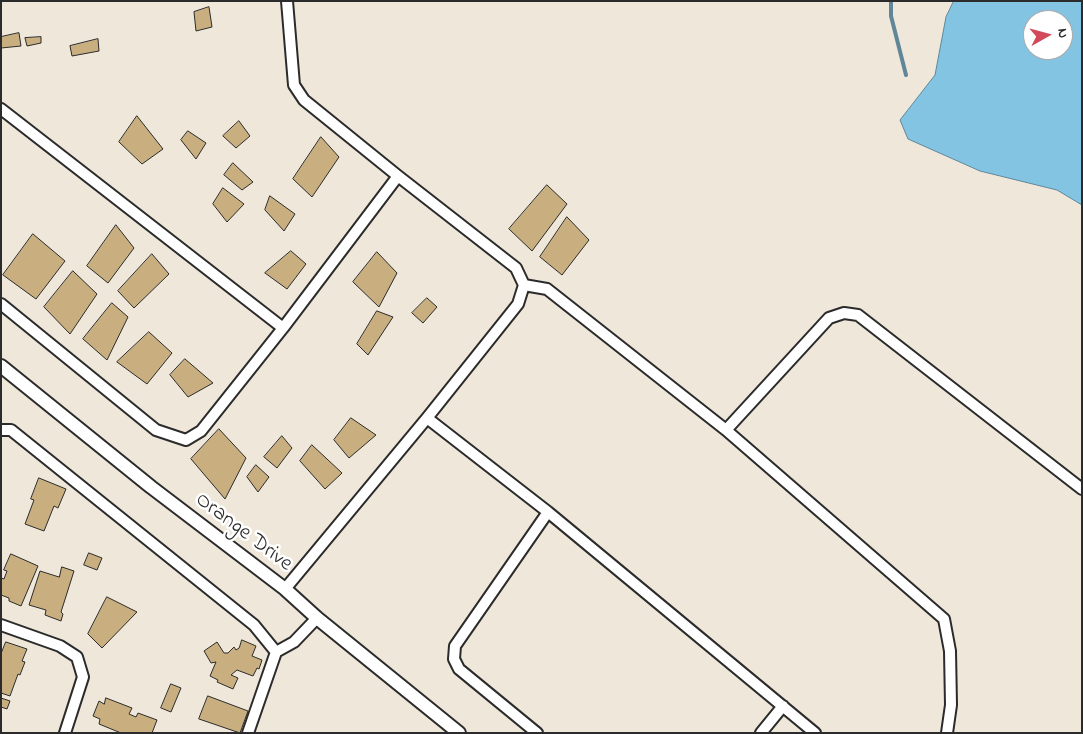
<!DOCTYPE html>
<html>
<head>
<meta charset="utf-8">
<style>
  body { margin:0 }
  #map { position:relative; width:1083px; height:734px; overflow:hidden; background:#efe7d9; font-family:"Indie Flower",sans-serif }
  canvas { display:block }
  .frame { position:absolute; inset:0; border:2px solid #2b2b2b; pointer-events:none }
  .north { position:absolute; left:1023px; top:10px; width:50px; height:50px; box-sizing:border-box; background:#fff; border:1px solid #aaa; border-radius:50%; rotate:83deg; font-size:14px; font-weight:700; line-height:20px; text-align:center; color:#2b2b2b }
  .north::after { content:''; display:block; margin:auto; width:18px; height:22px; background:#d1495b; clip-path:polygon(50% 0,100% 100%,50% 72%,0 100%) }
</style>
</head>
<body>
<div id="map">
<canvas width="1083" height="734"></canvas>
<div class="frame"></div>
<div class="north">N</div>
</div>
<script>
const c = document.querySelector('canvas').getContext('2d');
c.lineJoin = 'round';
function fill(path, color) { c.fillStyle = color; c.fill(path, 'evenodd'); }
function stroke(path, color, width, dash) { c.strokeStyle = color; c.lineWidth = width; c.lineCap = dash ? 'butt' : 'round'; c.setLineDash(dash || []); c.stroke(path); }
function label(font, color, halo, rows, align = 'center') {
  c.font = font + ' "Indie Flower",sans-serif'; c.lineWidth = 5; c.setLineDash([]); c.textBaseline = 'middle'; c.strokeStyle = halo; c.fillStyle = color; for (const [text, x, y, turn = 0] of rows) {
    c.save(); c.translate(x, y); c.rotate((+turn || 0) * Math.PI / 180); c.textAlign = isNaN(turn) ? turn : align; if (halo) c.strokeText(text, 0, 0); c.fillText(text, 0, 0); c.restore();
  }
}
const water = new Path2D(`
  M954,1H1082V205L1057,190L980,171L908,139L900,120L935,75L946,17ZM1033,20H1063V50H1033Z`);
fill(water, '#83c4e3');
stroke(water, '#608799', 1);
stroke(new Path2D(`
  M891,1V16L906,75`), '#608799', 4);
const building = new Path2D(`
  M209,7L212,27L196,31L194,12Z
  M19,33L21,46L1,48V37Z
  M41,37V43L27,46L25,38Z
  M98,39L99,51L72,56L70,46Z
  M137,116L163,149L142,164L119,142Z
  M239,121L250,136L236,148L223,136Z
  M188,131L206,143L196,159L181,140Z
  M321,137L339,157L312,197L293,179Z
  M233,163L253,182L242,190L224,175Z
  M547,185L567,204L532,251L509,229Z
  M223,188L244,204L227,222L213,204Z
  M270,196L295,214L284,231L265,210Z
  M567,217L589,240L562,275L540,257Z
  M116,225L134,248L108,283L87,266Z
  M33,234L65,261L36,299L3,275Z
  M291,251L306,264L287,289L265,273Z
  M377,252L397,273L379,307L353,282Z
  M152,254L169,274L134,308L118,291Z
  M73,271L97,294L70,334L44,307Z
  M427,298L437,307L423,323L412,313Z
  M112,303L128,317L107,360L83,339Z
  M377,311L393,317L368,355L357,344Z
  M149,332L172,353L147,384L117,362Z
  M185,359L213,383L188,397L170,375Z
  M351,418L376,435L349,458L334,440Z
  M219,429L246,458L225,499L191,459Z
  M282,436L292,448L277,468L264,457Z
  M312,445L342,473L325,489L300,461Z
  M256,465L269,477L258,492L247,477Z
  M39,478L66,489L58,508L54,506L44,531L25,524L34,500L31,499Z
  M89,553L102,558L97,570L84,565Z
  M11,554L38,566L21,606L9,601V598L1,595V578L4,579L7,571L4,570Z
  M62,567L74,571L61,612L63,614L61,621L45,615L46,610L29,605L40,571L59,577Z
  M107,597L137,612L102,648L88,634Z
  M242,640L256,646L252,656L262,660L259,669L257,668L253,676L237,670L231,675L238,678L233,689L217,682L218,680L210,676L216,662L211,663L204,651L217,642L224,653H228L234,647L236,650L239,648Z
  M6,642L27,649L22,661L25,662L20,675L18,674L10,696L1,693V654Z
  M171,684L181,688L171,712L161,708Z
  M208,696L248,711L240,733L199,719Z
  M1,698L10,701L7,709L1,707Z
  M106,698L132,708L129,714L136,717L138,713L157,720L152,733H121L99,724L100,719L93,716L99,701L104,704Z`);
fill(building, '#c9af7f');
stroke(building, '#2b2b2b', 1);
const minor = new Path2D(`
  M1,109L283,328
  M524,285L547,289L726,430L944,619L950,651L951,705L947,733
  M1,304L156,430L186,440L201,431L283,328L398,176
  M427,418L548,512L815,733
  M1,430H11L254,625L276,652L248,733
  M726,430L829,318L844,313L858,315L1082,489
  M285,589L427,418L518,304L524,285L516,268L398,176L304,100L294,85L287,1
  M1,625L60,646L77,657L83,677L65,733
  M276,652L294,642L317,618
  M537,733L459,669L454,659L455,646L548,512
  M761,733L783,706`);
const tertiary = new Path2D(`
  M1,366L151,487L285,589L317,618L459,733`);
stroke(minor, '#2b2b2b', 14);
stroke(tertiary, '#2b2b2b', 16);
stroke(minor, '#fff', 10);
stroke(tertiary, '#fff', 12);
label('22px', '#2b2b2b', '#fff', [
  ["Orange Drive",243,533,37]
]);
</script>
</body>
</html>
